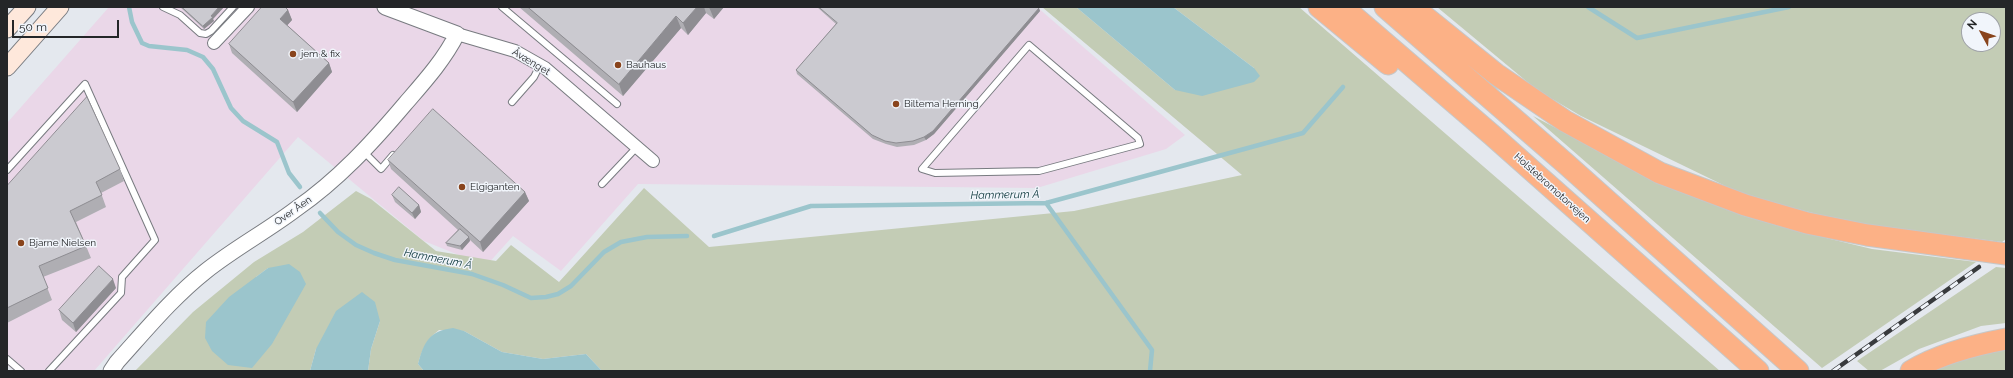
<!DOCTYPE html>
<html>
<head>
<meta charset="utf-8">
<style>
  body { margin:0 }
  #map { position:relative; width:2013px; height:378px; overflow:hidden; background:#e4e8ee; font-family:Raleway,sans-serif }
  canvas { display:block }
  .frame { position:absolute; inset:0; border:8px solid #242628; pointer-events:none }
  .north { position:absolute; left:1961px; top:12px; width:40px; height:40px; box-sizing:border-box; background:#f1f5fb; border:1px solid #9fa2a7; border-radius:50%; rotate:310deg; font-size:11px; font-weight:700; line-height:16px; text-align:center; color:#242628 }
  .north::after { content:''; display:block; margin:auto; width:14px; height:18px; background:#89441c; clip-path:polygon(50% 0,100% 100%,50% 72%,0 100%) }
  .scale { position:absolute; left:12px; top:20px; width:107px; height:18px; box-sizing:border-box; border:2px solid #242628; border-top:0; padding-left:5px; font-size:12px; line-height:14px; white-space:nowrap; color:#242628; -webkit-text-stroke:3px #f1f5fb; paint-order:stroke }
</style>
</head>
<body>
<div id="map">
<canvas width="2013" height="378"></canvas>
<div class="frame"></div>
<div class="north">N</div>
<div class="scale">50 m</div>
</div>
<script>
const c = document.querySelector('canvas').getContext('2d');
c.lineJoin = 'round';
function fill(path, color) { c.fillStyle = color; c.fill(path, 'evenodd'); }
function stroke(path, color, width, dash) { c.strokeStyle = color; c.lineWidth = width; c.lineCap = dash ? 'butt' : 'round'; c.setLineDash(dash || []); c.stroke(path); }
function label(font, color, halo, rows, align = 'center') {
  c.font = font + ' Raleway,sans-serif'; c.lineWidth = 3; c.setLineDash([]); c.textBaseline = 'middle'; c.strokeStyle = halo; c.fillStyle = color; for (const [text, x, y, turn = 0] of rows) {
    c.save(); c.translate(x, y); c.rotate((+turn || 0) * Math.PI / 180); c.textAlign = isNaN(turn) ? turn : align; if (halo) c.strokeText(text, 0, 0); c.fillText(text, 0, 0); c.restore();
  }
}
fill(new Path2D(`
  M109,7H1037L1185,135L1166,149L1037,188L638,184L561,271L513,236L486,266L424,241L298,137L94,371H15L7,365V123Z`), '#ead7e8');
fill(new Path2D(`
  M1042,7H1076L1175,90L1254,68L1173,7H1299L1720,371H602L586,354L543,359L502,352L464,331L439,330C427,339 422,349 418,364L424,371H368L371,349L380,321L316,349L310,371H135L193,312L254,262L303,232L356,191L371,199L436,251L496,261L511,245L559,282L644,188L709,247L1074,211L1242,175ZM268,268L272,344L256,277Z
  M1437,7H2006V239L2002,242L1852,223L1746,196L1581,116L1537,90ZM1969,20H1993V44H1969Z
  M1533,116L1657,181L1744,216L1793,230L1872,249L1976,262L1822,368Z
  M1996,267L2006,268V323L1981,326L1919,349L1880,371H1869L1857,361Z
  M2006,346V371H1927Z`), '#c3ccb5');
fill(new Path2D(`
  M1076,7H1173L1254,68L1260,76L1254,82L1202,96L1175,90Z
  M289,264L300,272L306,284L272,344L252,368L228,365L212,351L205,338L206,322L229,297L268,268Z
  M362,292L375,302L380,321L371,349L368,371H310L316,349L336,311Z
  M453,328L464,331L502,352L543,359L586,354L602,371H424L418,364C424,342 429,331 453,328Z`), '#9bc5cc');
stroke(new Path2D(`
  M129,7L132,22L142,43L149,46L187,50L203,57L213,69L231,108L243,121L277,142L289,173L300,187
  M1588,7L1637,38L1789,7
  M1046,203L1152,350L1150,371
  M320,213L338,232L356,245L374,253L395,260L472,274L503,285L531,298L546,297L558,294L571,286L604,252L621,242L647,237L687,236
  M714,236L811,206L1046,203L1303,133L1343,87`), '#9bc5cc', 4.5);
const service = new Path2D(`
  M163,7L180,15L200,33L206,34L211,31L233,7
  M502,7L617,104
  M1029,45L1138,138L1140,144L1039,171L935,173L922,169Z
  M512,102L534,77L540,65
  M364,152L381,169L393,155
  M7,170L85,84L155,240L122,277L121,293L49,371
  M602,184L637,147
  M7,359L21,371`);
const minor = new Path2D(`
  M457,34L515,51L545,68L653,161
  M214,43L248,7`);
const tertiary = new Path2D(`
  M111,371L117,362C146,330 173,297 206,271C235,248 267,231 296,209C338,180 372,143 405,104C424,82 444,60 457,34L385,7`);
const secondary = new Path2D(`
  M7,29L27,7
  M7,67L60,7`);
const motorway = new Path2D(`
  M1319,7L1388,64
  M1343,7L1492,135L1758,371
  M1385,7L1565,163L1798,371
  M1413,7L1496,74L1565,121L1660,173L1745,205L1807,223L1867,235L2006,254
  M1911,371C1939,354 1974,345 2006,339`);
stroke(service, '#787b80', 8);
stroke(minor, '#787b80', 14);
stroke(tertiary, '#787b80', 17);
stroke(secondary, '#787b80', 19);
stroke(motorway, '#c6c7c7', 23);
stroke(service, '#fff', 6);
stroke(minor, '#fff', 12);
stroke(tertiary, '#fff', 15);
stroke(secondary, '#fee8db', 17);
stroke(motorway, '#fcb186', 21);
const rail = new Path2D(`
  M1833,371L1979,267`);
stroke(rail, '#383a3d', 4.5);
stroke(rail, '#f1f5fb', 3, [9]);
fill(new Path2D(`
  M180,7H224L213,19L214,21L204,29Z
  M519,7H724L714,19L706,13L688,35L681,28L623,96Z
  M817,7H1038L1040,11L934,134L926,140L914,145L897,147L886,144L873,139L797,74L796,70L836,24Z
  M288,10L292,20L287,25L329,63L332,72L297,112L232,53L229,44Z
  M388,160L525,192L529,201L483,252L470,240L462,250L447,246L446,243L458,230L391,169Z
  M120,169L124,181L101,193L106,207L76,222L91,258L43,277L52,300L7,323V186Z
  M392,195L419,205L421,212L415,219L395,202Z
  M116,288L76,332L62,320L59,310Z`), '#afaeb3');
fill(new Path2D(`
  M219,7H224L213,19L214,21L204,29L203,26Z
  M697,7H704L706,13L688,35L683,23Z
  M709,7H724L714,19Z
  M1039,8L1040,11L934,134L926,140L924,137Z
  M288,10L292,20L284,29L280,19Z
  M676,16L681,28L623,96L619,84Z
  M329,63L332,72L297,112L293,102Z
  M525,192L529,201L483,252L480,242Z
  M419,205L421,212L415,219L412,213Z
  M469,237L470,241L462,250L460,246Z
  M113,279L116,288L76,332L73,323Z`), '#8e8d92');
const building = new Path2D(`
  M182,7H219L211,16L213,17L203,26Z
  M262,7H285L288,10L280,19L329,63L293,102L229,44Z
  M528,7H697L683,23L676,16L619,84Z
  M819,7H1038L1039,8L933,131L924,137L913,141L896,143L885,141L872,135L796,70L837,23Z
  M87,97L120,169L96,182L102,195L70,211L86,246L39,266L48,288L7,308V186Z
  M433,109L525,192L480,242L388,160Z
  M399,187L419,205L412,213L392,195Z
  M460,229L469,237L460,246L446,243Z
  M99,266L113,279L73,323L59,310Z`);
fill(building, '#cbcad0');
stroke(building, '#8e8d92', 1);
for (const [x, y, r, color] of [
  [293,54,4,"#89441c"],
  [618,65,4,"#89441c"],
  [896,104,4,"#89441c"],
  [462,187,4,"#89441c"],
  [21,243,4,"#89441c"]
]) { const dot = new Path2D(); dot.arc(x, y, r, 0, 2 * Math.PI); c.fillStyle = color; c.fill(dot); stroke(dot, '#f1f5fb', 1.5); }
label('10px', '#242628', '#f1f5fb', [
  ["jem & fix",301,54],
  ["Bauhaus",626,65],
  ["Biltema Herning",904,104],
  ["Elgiganten",470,187],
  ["Bjarne Nielsen",29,243]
], 'left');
label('10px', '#242628', '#f1f5fb', [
  ["Åvænget",531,62,31],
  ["Holstebromotorvejen",1552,188,42],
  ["Over Åen",293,211,-35]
]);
label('italic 11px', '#093439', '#f1f5fb', [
  ["Hammerum Å",1005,195,-1],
  ["Hammerum Å",438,259,11]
]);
</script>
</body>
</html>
